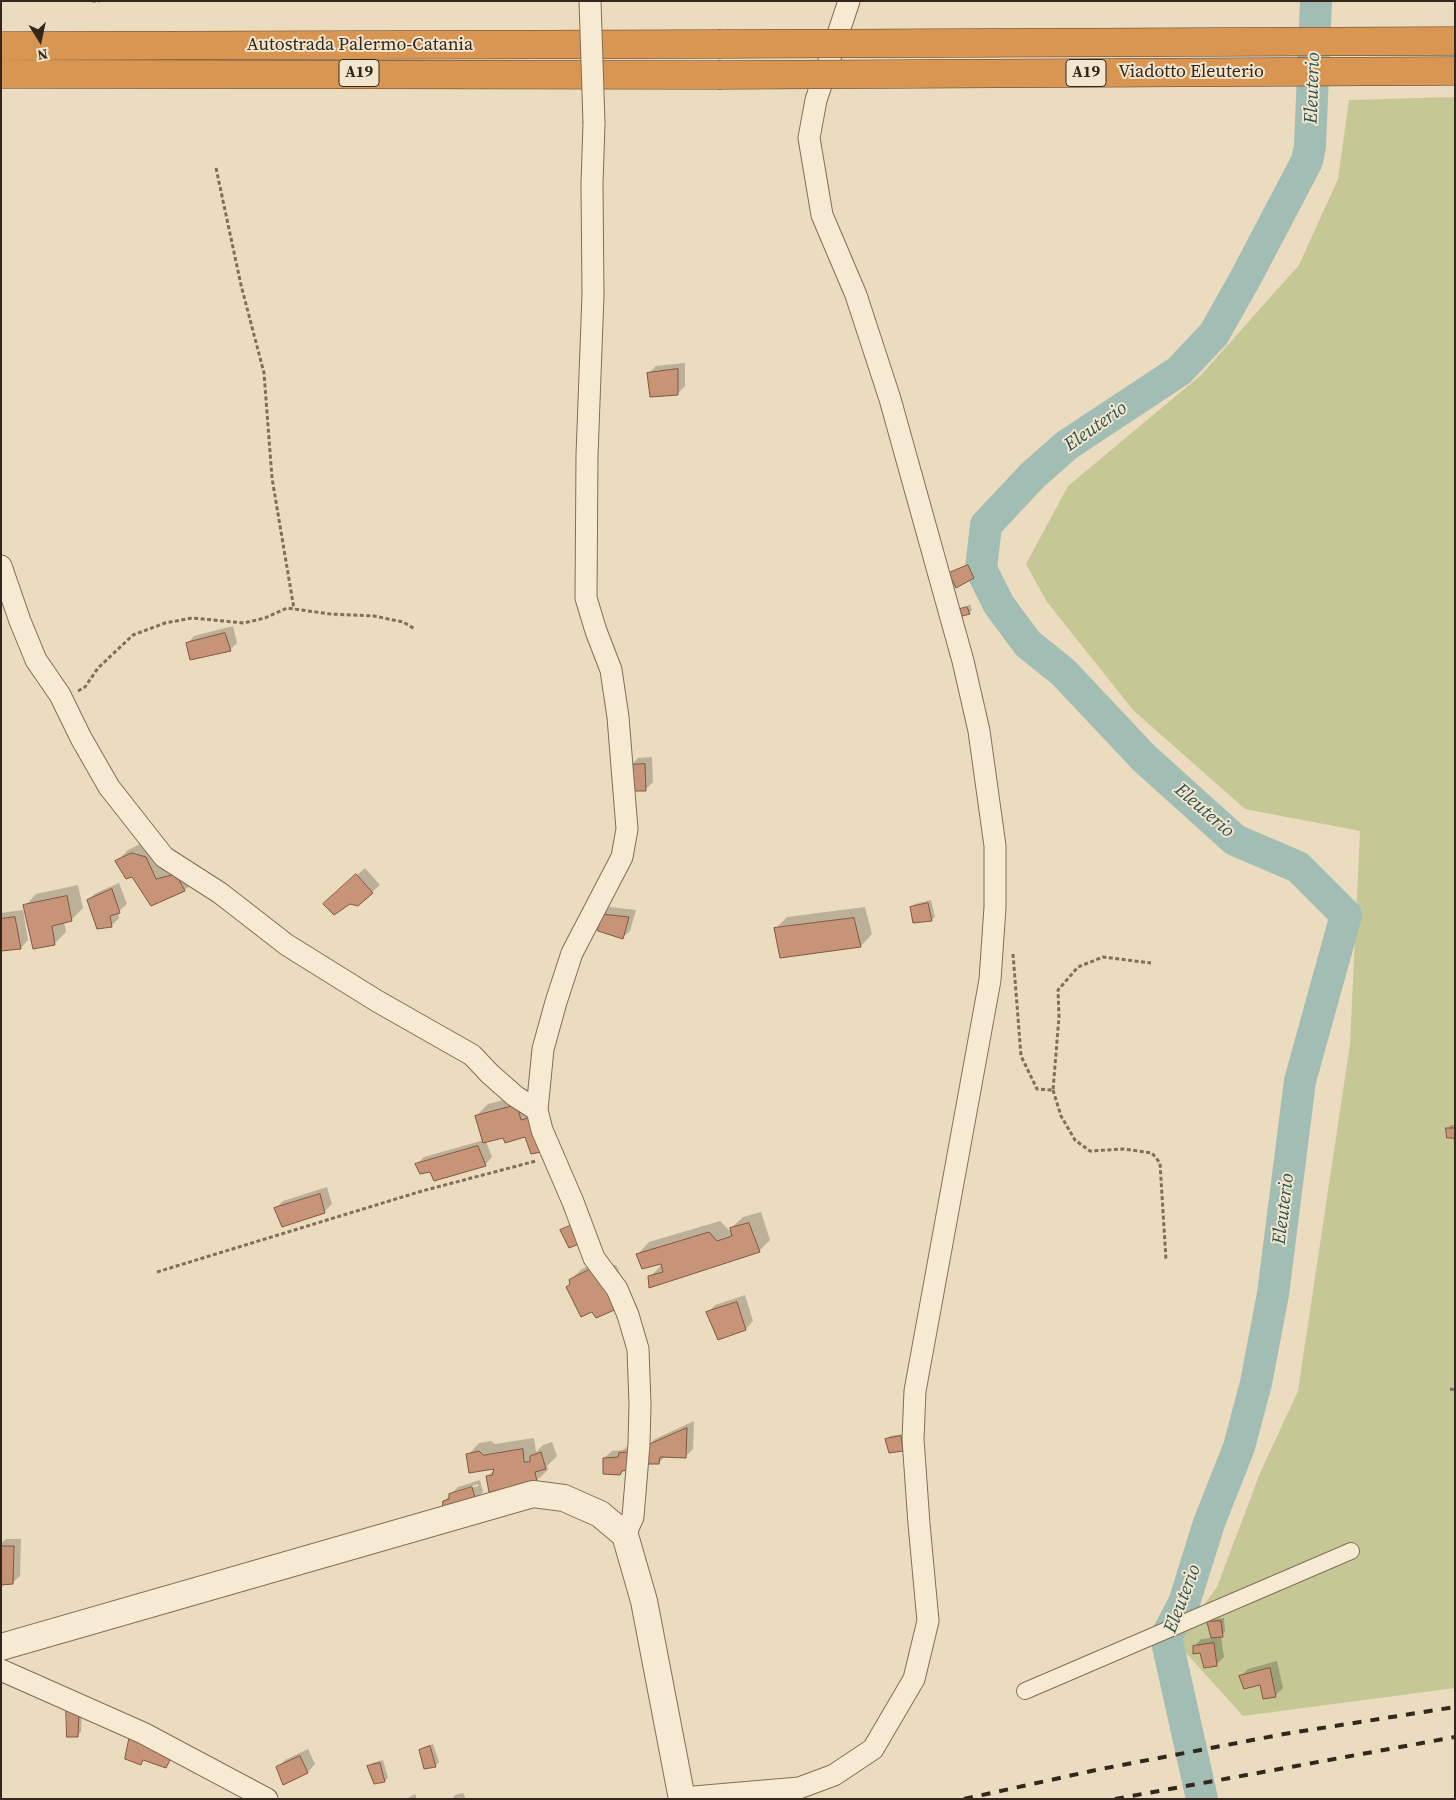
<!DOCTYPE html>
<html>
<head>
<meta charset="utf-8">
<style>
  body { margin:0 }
  #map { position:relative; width:1456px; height:1800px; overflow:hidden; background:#ebdcbf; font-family:"Source Serif 4",serif }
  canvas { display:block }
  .frame { position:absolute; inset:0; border:2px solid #33261c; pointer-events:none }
  .north { position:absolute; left:15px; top:15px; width:50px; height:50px; -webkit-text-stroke:4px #f3e6ce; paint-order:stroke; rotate:170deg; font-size:14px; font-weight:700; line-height:20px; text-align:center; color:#33261c }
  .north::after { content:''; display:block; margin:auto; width:18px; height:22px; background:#33261c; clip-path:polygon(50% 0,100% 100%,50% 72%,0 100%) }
</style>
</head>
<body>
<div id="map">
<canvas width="1456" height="1800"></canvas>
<div class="frame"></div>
<div class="north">N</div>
</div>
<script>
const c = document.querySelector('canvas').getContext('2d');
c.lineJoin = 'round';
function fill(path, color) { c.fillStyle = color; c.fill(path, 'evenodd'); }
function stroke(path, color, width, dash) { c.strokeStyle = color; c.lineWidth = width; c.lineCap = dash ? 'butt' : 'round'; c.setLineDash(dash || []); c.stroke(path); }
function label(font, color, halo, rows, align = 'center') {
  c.font = font + ' "Source Serif 4",serif'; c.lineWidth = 4; c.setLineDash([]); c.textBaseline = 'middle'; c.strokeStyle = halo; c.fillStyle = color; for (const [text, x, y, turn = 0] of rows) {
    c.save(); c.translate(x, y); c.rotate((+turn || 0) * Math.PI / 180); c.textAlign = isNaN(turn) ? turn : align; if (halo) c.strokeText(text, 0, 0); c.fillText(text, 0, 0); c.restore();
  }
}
fill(new Path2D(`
  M1455,97V1688L1243,1716L1177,1643L1217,1587L1260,1473L1298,1391L1350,1044L1360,831L1245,809L1133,710L1047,602L1026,564L1068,486L1201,375L1299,265L1338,179L1349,100Z`), '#c5c894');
fill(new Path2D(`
  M685,363V386L678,393L648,374L656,366Z
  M971,563L977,574L974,577L951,573L954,570Z
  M970,604L972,610L969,613L962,610Z
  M233,626L237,643L230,650L187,644L194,636Z
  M652,757L653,782L645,790L630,766L638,758Z
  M144,842L196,879L185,890L152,904L132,876L117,861L128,850Z
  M365,868L380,885L372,892L357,905L332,897Z
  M119,883L127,904L118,912L119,918L112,925L88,900L96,893Z
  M78,885L83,908L71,920L64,922L66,932L54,944L25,906L36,894Z
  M931,900L935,917L931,920L911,907L915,904Z
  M609,907L636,910L630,931L622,938L602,914Z
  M865,907L872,934L861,946L775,929L787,917Z
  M23,910L28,940L21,948L1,950V913Z
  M528,1094L549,1116L557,1139L526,1136H504L486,1141L492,1157L485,1165L431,1171L417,1164L424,1157L484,1140L476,1116L488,1104Z
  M1451,1125H1455V1137L1448,1128Z
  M327,1187L332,1204L324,1212L276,1208L283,1201Z
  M761,1212L770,1240L759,1251L650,1277L664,1262L638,1254L649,1242L720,1221L729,1230L743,1217Z
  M605,1258L609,1265H616L630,1295L572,1284L570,1280L582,1269Z
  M745,1295L753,1321L746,1329L708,1313L715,1305Z
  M694,1421L693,1449L685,1457L666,1456L658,1463L647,1447L655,1439Z
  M904,1434L906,1447L903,1450L886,1439L890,1436Z
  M534,1438L536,1452L543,1445L552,1442L557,1456L547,1466L548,1470L536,1481L487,1477L496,1468L468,1455L479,1443L491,1441L495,1444Z
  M639,1445L625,1469L620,1474L604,1458L612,1451L623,1450L628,1446Z
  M480,1480L483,1492L476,1500L444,1501L458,1487ZM478,1484V1486L452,1494L456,1491Z
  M6,1539H21L20,1576L12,1583H1V1543Z
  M1224,1618L1225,1632L1221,1636L1224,1657L1216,1665L1194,1647L1201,1639L1212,1638L1209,1623L1212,1619Z
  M1277,1661L1283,1688L1275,1696L1261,1684L1241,1676L1248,1669Z
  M70,1704L82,1709L81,1732L77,1736Z
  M433,1744L439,1762L435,1766L421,1750L424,1747Z
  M308,1749L315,1764L308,1772L284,1783L278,1767L285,1760Z
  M383,1760L388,1778L385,1781L375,1783L369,1767L372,1763Z
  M463,1793L466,1799H452L455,1795Z
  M415,1794L417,1799H406Z`), '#0003');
stroke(new Path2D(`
  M1202,1799L1166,1637L1184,1603L1209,1523L1239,1447L1256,1383L1273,1294L1300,1081L1346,915L1298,867L1235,840L1144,758L1063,672L1028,644L999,605L981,569L986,525L1033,475L1067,445L1179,371L1214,334L1245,279L1307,161L1310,146L1316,1`), '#a2bdb4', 32);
const building = new Path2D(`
  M678,369V395L650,397L647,373Z
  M968,565L974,578L956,588L949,573Z
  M967,607L970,614L962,616L960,609Z
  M225,633L231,651L190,660L186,643Z
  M645,764L646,791H628L629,765Z
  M132,853L146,857L156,879L176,874L185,891L151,906L132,877L126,879L115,861Z
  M356,874L373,893L358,906L350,904L334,915L323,904Z
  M112,889L120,913L110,916L112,927L97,929L87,900Z
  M67,896L72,921L52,926L55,945L33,949L23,905Z
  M928,903L932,921L913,923L910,907Z
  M601,914L629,917L623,939L598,931Z
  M15,917L21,949L1,951V919Z
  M854,918L861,947L780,958L774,928Z
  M517,1105L521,1120L528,1118L546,1151L531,1154L525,1137L505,1143L503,1138L483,1143L475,1116Z
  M1446,1128H1455V1149L1454,1138H1447Z
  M478,1146L486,1166L434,1181L430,1172L420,1174L415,1164Z
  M320,1194L325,1213L282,1227L274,1208Z
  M577,1223L584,1242L569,1248L560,1230Z
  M749,1223L760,1252L649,1288L648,1276L663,1272L661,1264L642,1269L636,1254L709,1232L717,1241L732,1236L730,1228Z
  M593,1268L619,1308L596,1318L592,1312L581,1317L566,1287L570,1284L569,1280Z
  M737,1302L746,1330L718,1340L706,1312Z
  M687,1428L686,1458L660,1457L659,1464H647L646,1446Z
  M901,1436L903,1451L889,1453L885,1439Z
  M523,1449L524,1462H530V1456L541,1452L546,1469L535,1472L537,1482L489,1492L486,1476L492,1475L494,1469L469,1473L466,1454L479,1451L483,1455Z
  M632,1452L633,1469L622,1471L620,1475L603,1474V1458L618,1457L619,1453Z
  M472,1487L476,1501L442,1510L443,1501L449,1499V1494Z
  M1,1546H14L13,1584L1,1585Z
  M1221,1621L1223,1637L1211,1638L1207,1622Z
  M1214,1643L1217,1666L1204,1668L1200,1653L1193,1654V1646Z
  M1270,1668L1276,1697L1263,1699L1260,1685L1244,1689L1239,1676Z
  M66,1707L79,1713L78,1737H67Z
  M130,1735L172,1756L166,1768L143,1760L141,1765L125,1759Z
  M430,1746L436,1767L424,1769L419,1750Z
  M300,1756L308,1773L283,1785L276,1767Z
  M380,1763L385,1782L374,1784L367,1766Z`);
fill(building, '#c89477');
stroke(building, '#815640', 1);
const pedestrian = new Path2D(`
  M1025,1691L1351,1551`);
const minor = new Path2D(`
  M594,123L592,184L593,295L587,455L586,598L596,631L611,670L618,717L627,829L622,857L572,953L556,1002L543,1049L537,1110L542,1130L573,1202L594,1258L617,1289L628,1315L638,1349L640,1404L639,1444L633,1517L625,1535
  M1,566L20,621L36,660L60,695L81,738L109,787L164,857L220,893L287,945L377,1001L472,1055L490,1074L515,1096L537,1110
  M1,1670L143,1733L267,1799
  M682,1798L799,1788L834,1775L873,1749L914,1679L928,1621L919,1524L913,1439L915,1391L990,980L995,907V846L979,731L963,661L890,399L856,295L822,215L809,138L816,100L849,1`);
const tertiary = new Path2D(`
  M1,1647L533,1494L564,1498L600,1514L625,1535L644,1601L682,1799`);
const motorway = new Path2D(`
  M1,46L718,44
  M1,74L718,75`);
stroke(pedestrian, '#836d58', 18);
stroke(minor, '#836d58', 23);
stroke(tertiary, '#836d58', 28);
stroke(motorway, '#503b2d', 29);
stroke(new Path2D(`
  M92,1H100
  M216,168L241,285L264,373L272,478L294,609
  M78,691L85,687L98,668L133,635L165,623L192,618L244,623L265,618L287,608L330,614L374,616L403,622L415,629
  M1013,954L1021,1056L1037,1089L1053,1090L1059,1017L1058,990L1078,967L1103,957L1151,963
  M1053,1090L1061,1116L1075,1140L1090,1151L1124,1149L1152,1153L1160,1163L1166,1260
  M157,1272L422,1191L536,1161
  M1450,1389L1455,1390`), '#836d58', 3, [4, 2.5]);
stroke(pedestrian, '#f7ead2', 16);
stroke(minor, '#f7ead2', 21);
stroke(tertiary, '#f7ead2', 26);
stroke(motorway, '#d89652', 28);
stroke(new Path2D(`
  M964,1799L1096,1770L1284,1734L1455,1707
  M1115,1799L1455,1737`), '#33261c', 4, [9, 9]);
const minorBridge = new Path2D(`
  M590,1L594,123`);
const motorwayBridge = new Path2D(`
  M718,44L1455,41
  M718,75L1455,71`);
stroke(minorBridge, '#836d58', 23, []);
stroke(motorwayBridge, '#503b2d', 29, []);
stroke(minorBridge, '#f7ead2', 21);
stroke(motorwayBridge, '#d89652', 28);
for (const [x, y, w] of [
  [359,73,40],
  [1086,73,40]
]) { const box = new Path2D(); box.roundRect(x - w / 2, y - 13.5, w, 27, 4); c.fillStyle = '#f3e6ce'; c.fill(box); stroke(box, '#33261c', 1); }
label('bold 16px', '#33261c', null, [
  ["A19",359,73],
  ["A19",1086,73]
]);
label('18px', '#33261c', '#f3e6ce', [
  ["Autostrada Palermo-Catania",360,45],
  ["Viadotto Eleuterio",1191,72]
]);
label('italic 19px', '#2c524e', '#f3e6ce', [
  ["Eleuterio",1313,88,-88],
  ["Eleuterio",1096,427,-35],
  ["Eleuterio",1204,811,41],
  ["Eleuterio",1284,1209,-83],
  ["Eleuterio",1183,1599,-69]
]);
</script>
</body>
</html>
